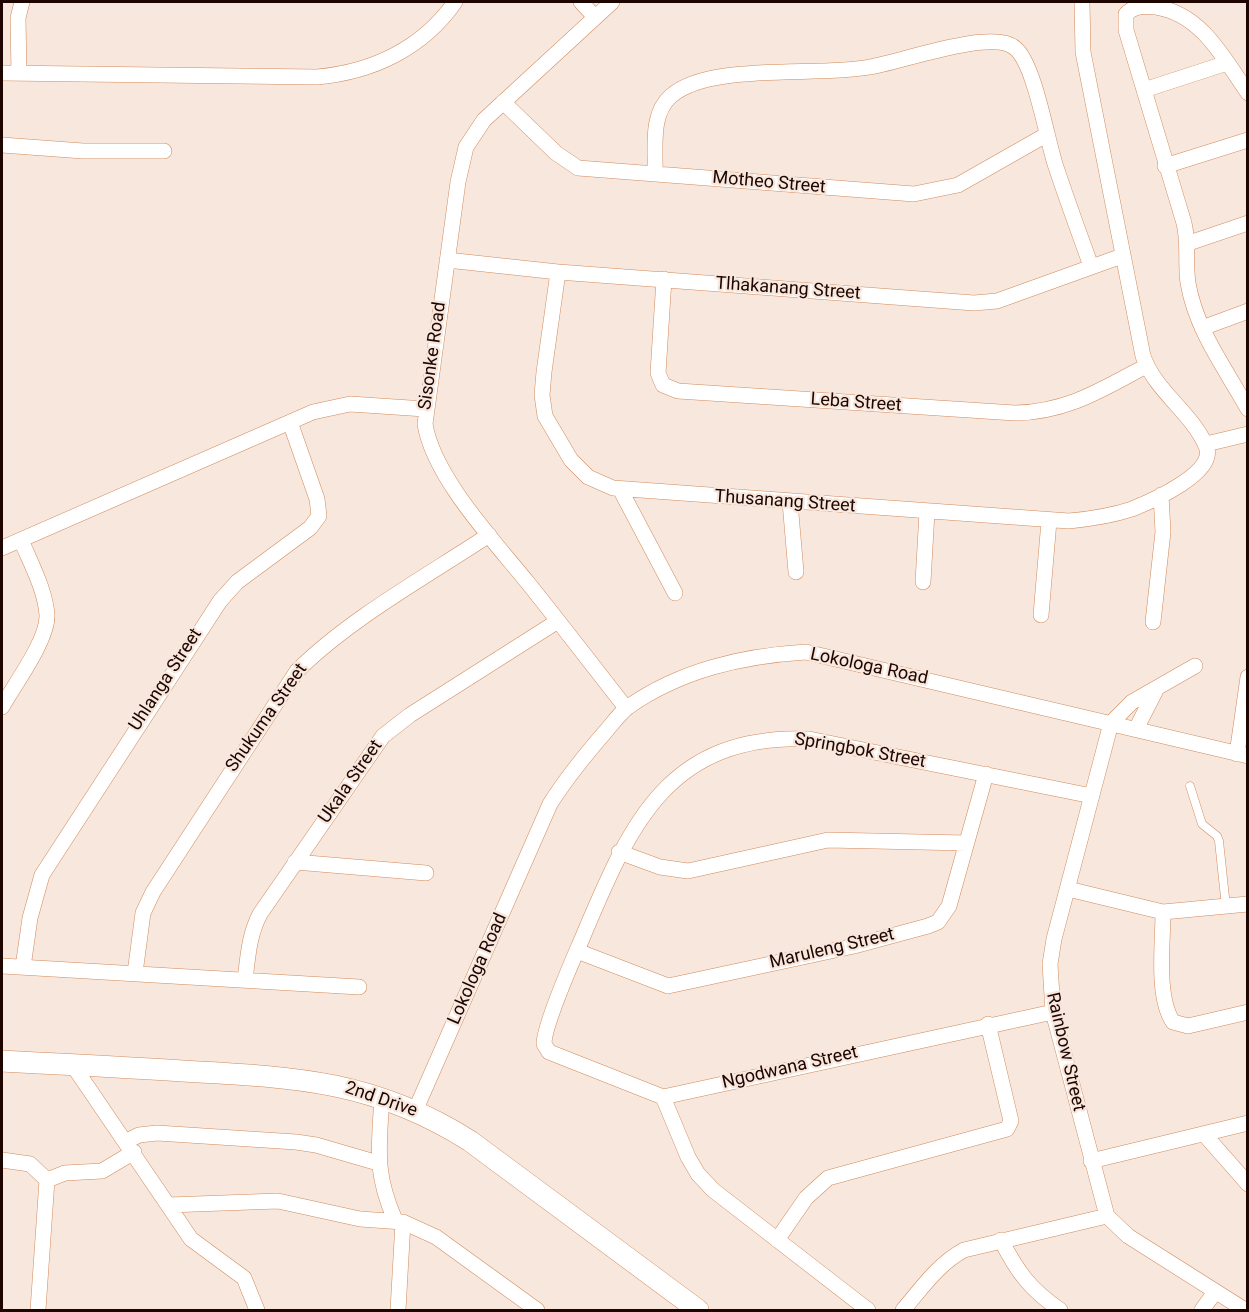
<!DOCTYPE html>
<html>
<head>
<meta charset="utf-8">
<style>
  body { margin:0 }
  #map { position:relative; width:1249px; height:1312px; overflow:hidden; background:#f7e7dd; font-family:Roboto,sans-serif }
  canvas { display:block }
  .frame { position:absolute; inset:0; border:3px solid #1e0500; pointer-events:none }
</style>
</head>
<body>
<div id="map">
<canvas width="1249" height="1312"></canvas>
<div class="frame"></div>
</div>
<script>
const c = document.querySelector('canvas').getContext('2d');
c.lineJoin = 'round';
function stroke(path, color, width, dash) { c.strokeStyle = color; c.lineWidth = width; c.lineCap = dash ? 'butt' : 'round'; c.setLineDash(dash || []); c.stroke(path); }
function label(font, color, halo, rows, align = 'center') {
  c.font = font + ' Roboto,sans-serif'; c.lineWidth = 4.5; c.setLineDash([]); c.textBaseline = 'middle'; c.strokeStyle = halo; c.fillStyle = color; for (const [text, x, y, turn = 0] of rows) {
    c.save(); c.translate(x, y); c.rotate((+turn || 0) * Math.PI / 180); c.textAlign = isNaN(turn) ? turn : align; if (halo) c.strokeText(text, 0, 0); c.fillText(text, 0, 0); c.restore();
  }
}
const lane = new Path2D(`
  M1190,786L1202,824L1217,836L1219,841L1226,907`);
const street = new Path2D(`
  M581,2L595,17
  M612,2L484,120L466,147L458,182L425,424C433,476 494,541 528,583C561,624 593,666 626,708
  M2,73L317,77C373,72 423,48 455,2
  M19,73L18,18L22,2
  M1144,90L1227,63
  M1248,93C1224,59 1202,14 1156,7C1145,6 1135,5 1126,14V30L1184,223C1189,243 1185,263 1188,283C1196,330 1225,368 1248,409
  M503,102L556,153L578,168L914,194L958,185L1046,135
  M2,145L83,151H164
  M1165,166L1248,140
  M655,173C656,148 650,114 671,96C709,62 818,77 870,67C901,62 993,28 1015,48C1035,64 1047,141 1056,167C1067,200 1079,233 1091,266
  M1189,243L1248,223
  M447,260L558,272L974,303L997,301L1122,256
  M558,272L544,372L542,395L545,416L571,460L588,477L613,488L1069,521C1090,519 1111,516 1132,509C1152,501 1218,472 1206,446C1192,413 1155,391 1143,356L1083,52L1082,2
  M664,279L658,373L663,385L678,391L1015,413C1067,412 1101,390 1146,366
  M1202,328L1248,311
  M1206,444L1248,434
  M621,491L675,593
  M790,502L796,572
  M2,548L313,412L350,404L425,409
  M923,582L927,512
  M1041,615L1049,521
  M1153,622L1163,532L1161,495
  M1195,666L1132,702L1111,723L1054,939L1050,964L1053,1012L1107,1216L1128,1236L1245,1310
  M2,707C14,685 48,640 47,615C45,589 31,564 21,540
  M1136,729L1156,690
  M1237,754L1248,677
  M619,852L660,867L688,871L828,840L966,843
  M295,862L426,873
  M1068,889L1163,912L1248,904
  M1163,912C1163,943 1156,997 1173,1022L1188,1026L1248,1012
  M577,951L668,986L854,946L928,926L938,922L949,906L986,774
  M2,966L359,987
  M23,967L30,918L42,875L220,601L237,582L310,528L319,516L317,499L290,422
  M135,973L143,913L153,892L297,671C349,619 427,576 489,535
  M245,980C248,956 249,935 260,914L383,736L410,715L558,621
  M1053,1012L663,1097L549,1052L544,1044C544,1025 572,962 581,941C629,828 665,734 809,739L1092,796
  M72,1064L191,1239L244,1278L257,1310
  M382,1097C379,1148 374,1172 395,1220
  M663,1097L688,1157L698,1174L713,1190L868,1310
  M415,1111L550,804C567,777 586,754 606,731C613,723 620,713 628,707C681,670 742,656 806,652L1248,756
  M1204,1134L1248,1184
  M127,1141L139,1135L157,1133L296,1142L316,1145L378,1163
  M2,1160L30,1164L47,1180
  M1091,1161L1248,1123
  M47,1180L65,1173L102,1171L134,1152
  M168,1205L278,1201L360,1219L403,1222L436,1237L537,1310
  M777,1240L806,1198L828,1178L1007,1129L1011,1121L988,1024
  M1001,1240C1018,1273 1030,1289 1060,1310
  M38,1310L47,1180
  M398,1310L403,1222
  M903,1310C922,1288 938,1264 964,1250L1107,1216
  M1202,1310L1215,1292`);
const secondary = new Path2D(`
  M2,1061C62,1064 123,1067 183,1071C293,1077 374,1080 470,1141L698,1310`);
stroke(lane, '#d28a5a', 9);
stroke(street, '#d28a5a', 16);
stroke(secondary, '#d28a5a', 22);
stroke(lane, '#fff', 8);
stroke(street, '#fff', 15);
stroke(secondary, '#fff', 21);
label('18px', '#1e0500', '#f7e7dd', [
  ["Motheo Street",769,183,5],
  ["Tlhakanang Street",788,289,4],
  ["Sisonke Road",433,356,-82],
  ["Leba Street",856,403,4],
  ["Thusanang Street",785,502,4],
  ["Lokologa Road",869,667,12],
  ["Uhlanga Street",166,680,-57],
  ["Shukuma Street",267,718,-55],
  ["Springbok Street",860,751,10],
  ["Ukala Street",351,782,-55],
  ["Maruleng Street",832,949,-13],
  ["Lokologa Road",478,969,-66],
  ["Rainbow Street",1065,1052,77],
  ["Ngodwana Street",790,1068,-13],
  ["2nd Drive",381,1100,19]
]);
</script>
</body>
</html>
